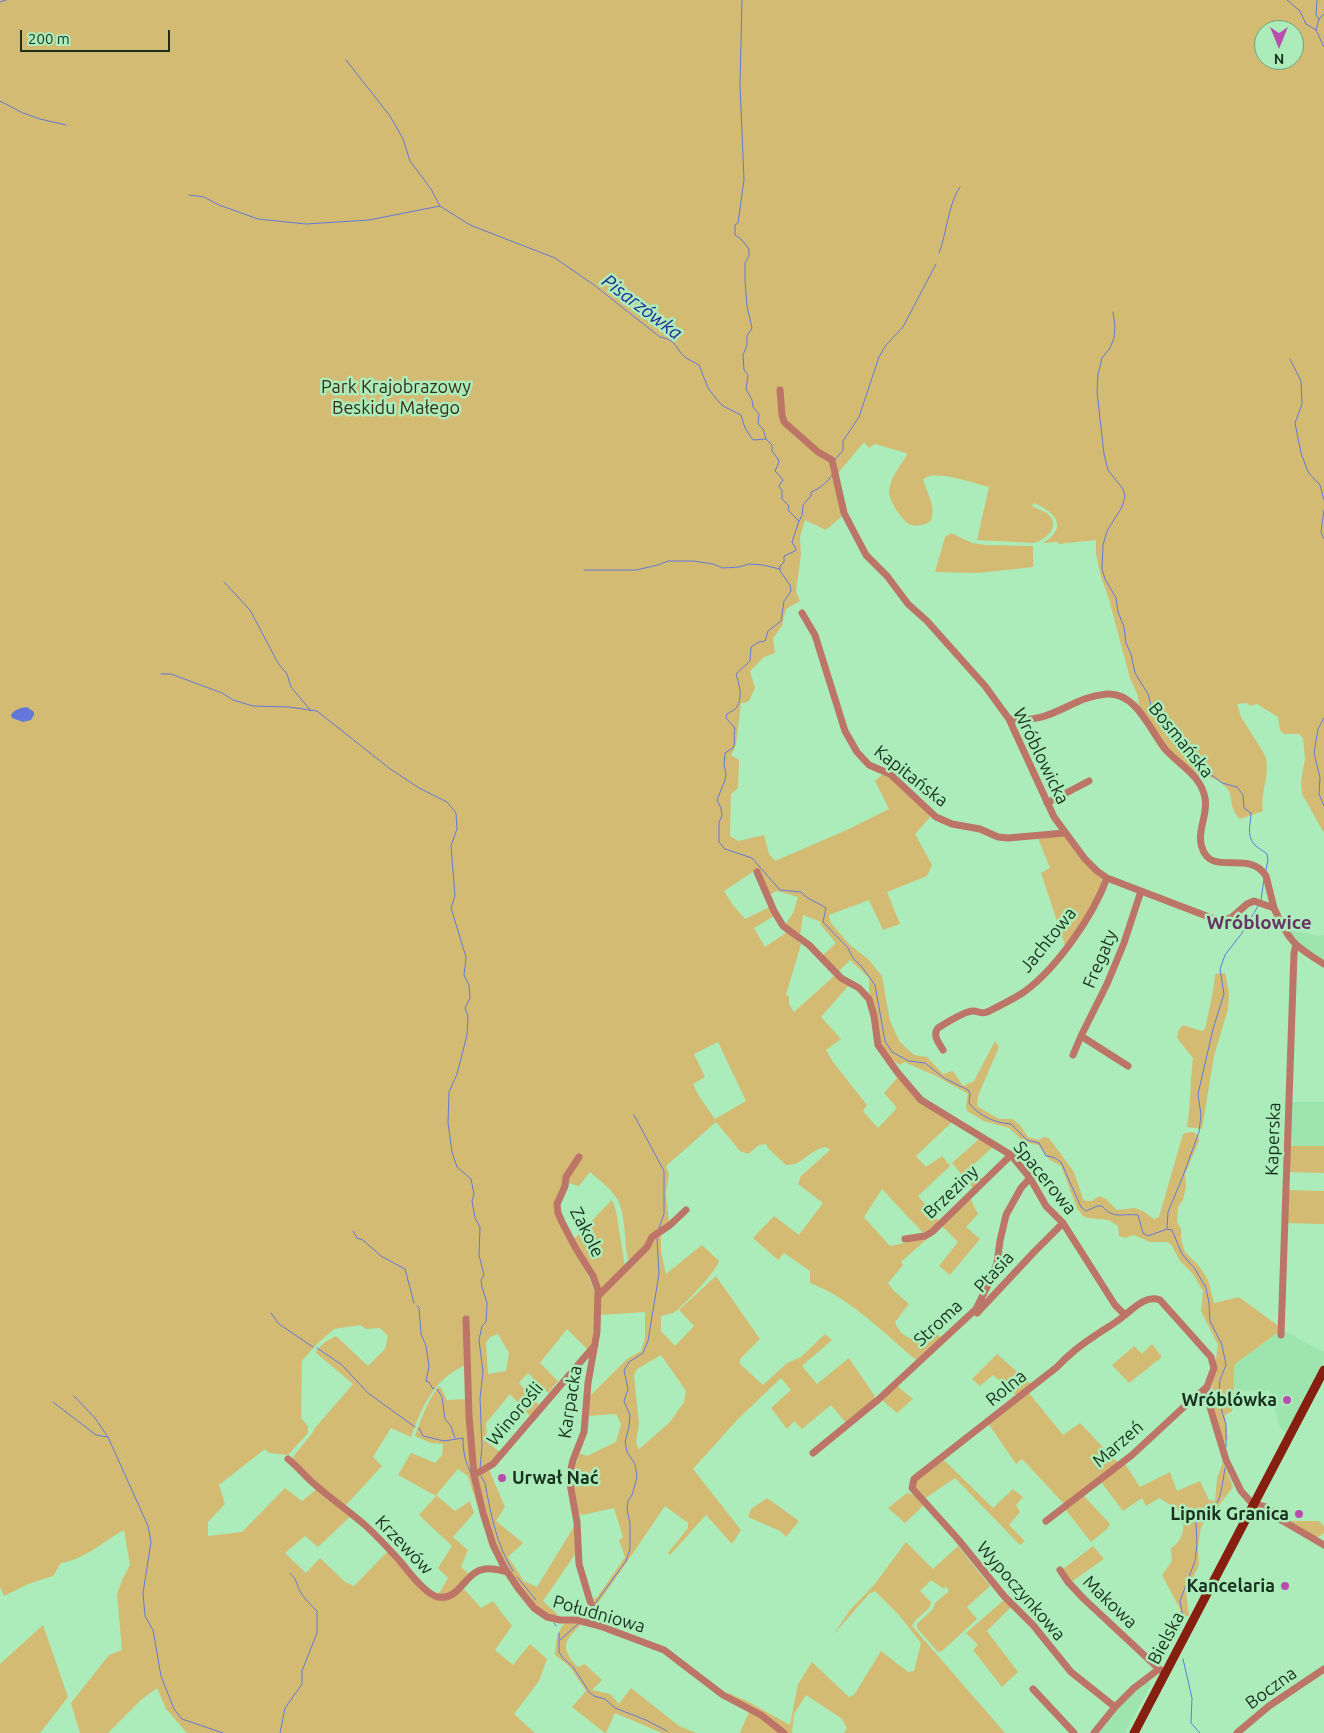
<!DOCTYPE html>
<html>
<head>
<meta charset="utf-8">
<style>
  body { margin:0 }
  #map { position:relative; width:1324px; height:1733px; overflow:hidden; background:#acecbb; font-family:Ubuntu,sans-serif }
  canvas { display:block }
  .north { position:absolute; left:1254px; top:20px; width:50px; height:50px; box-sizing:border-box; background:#acecbb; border:1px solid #71a27d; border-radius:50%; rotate:180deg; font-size:14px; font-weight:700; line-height:20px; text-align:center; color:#18321f }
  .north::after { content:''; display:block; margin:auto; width:18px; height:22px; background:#b94eae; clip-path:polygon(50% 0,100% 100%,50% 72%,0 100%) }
  .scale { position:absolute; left:20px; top:30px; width:150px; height:22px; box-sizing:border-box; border:2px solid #18321f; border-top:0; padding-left:6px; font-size:15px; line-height:18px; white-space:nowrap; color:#18321f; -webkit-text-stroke:4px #acecbb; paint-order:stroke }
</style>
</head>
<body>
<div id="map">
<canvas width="1324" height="1733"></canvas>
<div class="north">N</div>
<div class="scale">200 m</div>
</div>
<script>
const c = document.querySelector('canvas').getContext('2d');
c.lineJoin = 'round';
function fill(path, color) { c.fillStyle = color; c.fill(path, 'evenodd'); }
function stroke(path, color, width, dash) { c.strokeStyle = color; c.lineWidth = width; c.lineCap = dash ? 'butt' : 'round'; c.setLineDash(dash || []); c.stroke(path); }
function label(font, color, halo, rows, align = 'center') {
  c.font = font + ' Ubuntu,sans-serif'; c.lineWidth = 5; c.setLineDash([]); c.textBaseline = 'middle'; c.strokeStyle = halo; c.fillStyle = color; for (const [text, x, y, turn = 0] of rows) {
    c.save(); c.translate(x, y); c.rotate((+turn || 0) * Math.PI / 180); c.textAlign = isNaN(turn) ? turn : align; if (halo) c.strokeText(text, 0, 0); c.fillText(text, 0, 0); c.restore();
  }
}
fill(new Path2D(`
  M1287,929L1319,936L1324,935V962L1297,944Z
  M1290,1102H1324V1146H1289Z
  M1282,1330L1324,1352V1361L1286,1434L1280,1427L1270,1391H1235L1233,1373L1235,1364Z
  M1147,1681L1151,1684L1125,1733H1097L1132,1692Z`), '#9de4ae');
fill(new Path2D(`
  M0,0H1324V833L1302,794L1301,781L1305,759L1303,738L1299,734H1284L1280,730L1278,717L1257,704L1250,706L1248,703L1237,704L1241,717L1265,755C1271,775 1260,791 1263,811L1240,819C1228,807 1234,800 1228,790C1222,780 1207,774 1197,777L1167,748L1139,708L1138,696L1130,678L1108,596L1101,577L1096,554V540L1058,544V542L1043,543C1069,527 1055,512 1034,503L1032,506C1038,509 1047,512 1050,516C1060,529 1044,540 1034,543L977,540L989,487C975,484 933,468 923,480C928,495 937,508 930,522C923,525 918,527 911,525C902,522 888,499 889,490C891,477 900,466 907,455L906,453L875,444L869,448L864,442L834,478L842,516L826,530L805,520L800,537L801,555L796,591L800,601L786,609L782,626L773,638L775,653L764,657L750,671L755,688L749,701L745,703H741L736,745L731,755L739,760L738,788L731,794L730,836L738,841L764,835L769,854L775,861L849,829L889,809L875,781L883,774L887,775L932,815L915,834L932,865L927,876L887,892L900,924L883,930L869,900L829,915L831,923L850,945L868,959L882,976L890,1021L900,1042L914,1055L927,1057L943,1074L953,1071L963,1086L974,1081L995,1041L999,1047L978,1096L977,1106L999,1119H1012L1019,1124L1028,1137L1039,1140L1043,1137L1049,1138L1074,1172L1083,1199L1086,1201H1092L1099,1196L1106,1199L1117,1210L1135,1208L1143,1211L1154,1219L1159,1217L1183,1134L1185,1133L1193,1132L1198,1135L1199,1141L1185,1174L1186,1187L1183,1200L1178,1207L1177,1222L1181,1229V1239L1185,1252L1199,1266L1208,1280L1214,1303L1239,1297L1280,1327V1331L1235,1364C1232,1375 1236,1405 1232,1411C1231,1411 1226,1415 1225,1415L1228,1439L1223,1442L1212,1405L1211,1392L1218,1345L1201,1311L1203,1291L1193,1274L1180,1261L1172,1246L1168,1242H1150L1134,1235L1125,1238L1119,1236L1118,1226L1109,1220L1088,1218L1083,1216L1077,1208L1061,1166L1050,1160L1038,1145L1024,1142L1009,1128L984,1121L967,1111L966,1105L968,1094L936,1076L904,1062L900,1065C893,1061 885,1054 881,1045C874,1027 868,998 869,978L850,960L838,972L823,955L836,943L820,924L821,922L803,915L800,935L785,925L793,913L798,897L777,891L769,895L754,871L724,891L733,905L745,919L770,907L774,916L754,928L765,947L787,932L801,944L786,995L789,996V1004L794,1012L834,976L849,985L821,1017L841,1039L826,1050L833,1062L867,1105L863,1111L878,1128L897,1108L884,1093L898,1077L952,1122L916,1156L926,1167L942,1156L950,1166L918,1196L939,1221L931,1230L924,1234L882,1189L864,1217L890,1246L928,1238L901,1262L903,1265L888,1283L893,1290L909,1304L895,1322C900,1337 912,1340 927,1342L938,1334L941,1338L916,1360C885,1334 849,1297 810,1283V1271L784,1253L778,1260L753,1238L774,1216L799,1235L823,1203L798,1184L801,1176L830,1150L826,1147C808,1150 803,1166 786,1165L768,1148L766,1144L759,1145L748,1154L740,1151L716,1122L666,1166L669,1174L666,1193L669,1221L629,1261L627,1256C625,1240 625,1209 616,1197C609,1187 599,1180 590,1172L579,1186L568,1183L559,1192L555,1201L557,1218L583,1263L596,1295L593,1343L587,1349L567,1329L540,1363L558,1381L548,1393L528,1373L519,1383L539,1405L530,1416L510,1394L486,1423L487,1442L500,1452L492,1462L476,1471L466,1365C434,1378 422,1407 411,1437L391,1428L373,1457L382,1466L346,1505L316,1483L295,1461L293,1457L313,1432L315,1428L353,1384L315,1352L325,1342L336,1336L368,1366L385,1349L388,1336L380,1328L366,1329L360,1325L334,1329L316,1345L302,1361L301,1418L308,1426V1433L288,1455L269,1453L265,1449L219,1485L225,1504L208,1522V1536L242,1532L285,1488L302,1501L317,1489L351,1516L318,1547L305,1536L285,1553L306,1573L320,1558L345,1582L354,1586L388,1551L439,1600L464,1589L481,1608L493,1601L512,1626L495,1650L513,1665L530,1644L547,1659L539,1681L514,1714L535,1733H187L166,1709L157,1688L141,1700L108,1733H80L71,1703L109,1655L122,1650L117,1594L123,1578L130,1565L124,1530C102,1542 87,1558 61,1563L53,1576L28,1584L4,1596L0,1587ZM1264,30H1294V60H1264ZM718,1042L746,1101L715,1119L699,1096L693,1084L705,1077L694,1054ZM498,1334L509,1353L506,1371L488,1374L486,1343L490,1337Z
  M951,533L972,543L986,545L1033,546V567L978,573L935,572L945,537Z
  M1065,836L1101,877C1107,892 1075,931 1065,945L1041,873L1050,868L1038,838Z
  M1225,973L1229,992L1228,1009L1214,1056L1202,1129L1187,1127C1191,1104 1190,1081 1193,1058L1177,1038L1178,1031L1183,1025L1202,1031L1205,1029L1213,991L1215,974Z
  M979,1139L994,1146L971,1167L982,1179L973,1188L952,1163Z
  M1289,1146H1324V1173L1288,1172Z
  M1287,1190L1324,1191V1224L1286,1223Z
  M970,1198L978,1214L966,1227L980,1239L950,1275L939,1266L958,1242L941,1225Z
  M612,1200L616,1211L625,1267L602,1288L599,1287L573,1240Z
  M661,1234V1251L666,1274L702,1245L719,1261C718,1269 681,1309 673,1313C669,1314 665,1315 661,1316V1331L675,1346L694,1326L679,1310L716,1276L760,1339L740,1359V1364L763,1385L787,1363L801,1357L825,1334L832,1340L802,1366L817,1384L849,1358L874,1395L875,1401L847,1424L831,1405L802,1429L794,1421L787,1429L771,1408L791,1390L781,1378L738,1419L693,1469L741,1530L732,1544L706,1515L670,1555L668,1553L688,1528V1523L665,1506L625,1565L596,1606L593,1600L598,1596L625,1557L619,1540L623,1537L614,1508L582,1515L579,1513C573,1485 571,1480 579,1453L587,1456L616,1442L621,1424L616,1414L587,1416L588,1398L627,1359L641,1351L645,1337V1312L599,1315L601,1296L653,1239ZM661,1355L686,1391L684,1402L670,1422L639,1449L636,1443L639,1423L634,1375L637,1369Z
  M1152,1344L1162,1357L1129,1383L1112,1365L1134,1346L1142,1354Z
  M997,1354L1031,1384L1017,1396L993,1375L980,1386L972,1379Z
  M440,1386L447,1400L467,1399L478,1508L468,1476L458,1469L436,1495L455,1511L470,1501L474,1513L453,1537L468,1550L461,1567L468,1573C459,1586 454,1594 438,1595L448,1578L438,1568L452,1546L419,1515L436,1496L398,1475L411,1453L435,1463L442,1455L443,1444L431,1443L415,1436C419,1424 430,1394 440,1386Z
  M897,1386L913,1399L897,1413L882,1400Z
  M1029,1393L1063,1435L1080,1423L1119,1464L1065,1505L1022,1459L1016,1464L988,1423Z
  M944,1460L993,1508L1013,1489L1023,1497L1016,1505L1020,1512L1009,1525L1025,1541L1020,1545L955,1478L924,1499L915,1489L916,1480Z
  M1223,1462L1233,1487L1219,1505V1509L1205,1520L1201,1528L1198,1546L1199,1565L1186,1592L1189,1616L1180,1617V1609L1162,1575L1172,1561L1171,1548C1184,1541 1188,1521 1177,1509C1172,1505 1165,1502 1159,1498L1146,1506L1142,1498L1123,1511L1101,1482L1125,1464L1140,1487L1170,1472L1177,1491L1200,1481L1209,1500L1215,1501L1217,1478Z
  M489,1470L505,1507L496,1521L523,1543L508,1557L524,1581L537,1587L575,1525L576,1553L543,1601L558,1615L548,1616L533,1604L517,1583L494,1544L476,1476Z
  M907,1493L915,1495L923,1506L905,1523L888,1508Z
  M1083,1495L1110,1524L1107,1529L1091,1542L1065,1509Z
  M767,1498L799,1521L786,1537L780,1531L748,1517L751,1509Z
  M1290,1521H1319L1324,1526V1533L1317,1538Z
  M906,1542L933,1569L958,1546L990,1586L967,1607L977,1619L942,1651L938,1652L917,1628V1624L933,1609L935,1603L949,1591L946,1586L944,1589L931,1580L920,1591L931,1602C929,1613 916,1616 912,1626L1005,1733H844L847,1728L841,1718L806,1695L794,1714L792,1733H787L731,1698L728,1693L745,1700L790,1725L798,1684L812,1662L849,1697L854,1695L881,1651L908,1672L914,1671L921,1643L899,1615L875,1591L869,1594L833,1635L850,1610L874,1585Z
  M1093,1546L1104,1559L1071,1582L1063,1569Z
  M1004,1600L1011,1607L987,1631L1018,1672L1002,1687L973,1650L978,1645L966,1633Z
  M565,1623H582C564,1642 559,1647 578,1667L585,1664L602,1680L592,1690L610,1694L619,1704L631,1688L679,1726L696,1733H662L615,1713L606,1733H605L572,1707L586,1691L570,1667L555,1655C556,1643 556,1632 565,1623Z
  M43,1625L68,1697L40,1733H0V1664Z
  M749,1712L759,1717L779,1733H740Z`), '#d4bb73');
fill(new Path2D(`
  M27,707L34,712V715L31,720L23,722L12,718L11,715C15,709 20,708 27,707Z`), '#6379d9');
stroke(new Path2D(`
  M742,0L740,85L744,180L738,223L735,225V235L742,240L749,249V256L745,263V281L747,306L752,328L747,336V345L743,355L744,370L748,375L746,389L752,400L753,407L759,414L758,424L763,429L766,439
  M1287,0L1300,11L1306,24L1316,30L1324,47
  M1317,0L1316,15L1319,19
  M0,2L6,0
  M1316,30L1319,19L1324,14
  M346,60L390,116L403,139L410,161L431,189L440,206
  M0,101L23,113L40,119L66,125
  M189,195L204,197L219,205L258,219L306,224L369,220L440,206L470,225L555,258L594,285L660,337C677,340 674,347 685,357C689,360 694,362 699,365L708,388L718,401L723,406L741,415L745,428L753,440L766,439L772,445V451L778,459L779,462L775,471L783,480L779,486L782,491V499L789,506L788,510L799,521L792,542L796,549L795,551L784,556V562L780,566V571L790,585L791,591L784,601L781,621L768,631L765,641L759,642L751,647L750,661L736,674C739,683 743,698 737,707C735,710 730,712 727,714L726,718L735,728C733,735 736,741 733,748L725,753L724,765L726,774L725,780L717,800L721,808L722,816L719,822V842L725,849L752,858L780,890L801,892C808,900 817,902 826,908L823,922L848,948L853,958L862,967L875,985L885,1041L892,1052L909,1061L925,1063L944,1078L968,1090L970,1093L969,1103C979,1116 995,1123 1011,1124L1027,1140L1039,1143L1046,1156L1053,1157L1061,1162L1081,1207L1086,1211L1097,1206H1102C1114,1220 1123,1213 1138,1215L1143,1233L1148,1236L1167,1229L1172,1230L1182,1254L1195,1269L1206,1288L1209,1303L1210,1321L1222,1345L1226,1365L1220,1380L1219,1392L1222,1412L1226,1424V1447
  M939,253C947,233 948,204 960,187
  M1113,312L1115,326L1114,338L1110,348L1102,358L1098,374L1097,392L1104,454L1108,470L1123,489L1125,496L1122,507L1107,531L1103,545L1102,569L1105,579L1116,598L1118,612L1124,627L1126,643L1131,654L1135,673L1148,694L1151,706L1159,722L1166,723L1168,726L1169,737L1187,753L1195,763L1197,769L1201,773L1213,776L1222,783L1237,787L1243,795L1244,808L1251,813C1251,824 1246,834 1254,844C1258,849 1263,850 1267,854L1268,860L1266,870
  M1290,359L1301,381L1302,404L1295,423L1301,453L1308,472L1320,485L1324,500
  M835,460L843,450V441L859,417L879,357L886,345L903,327L936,264
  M1324,510L1321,532L1324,539
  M799,521L802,516L803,505L811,496V492C819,489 828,482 832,475
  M584,570H636L658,565L668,561H693L713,564L723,568L739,567L749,564L763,565L780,569
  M224,582L250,610L278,663L287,674L291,687L311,711
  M161,674H171L222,693L233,700L253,706L289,707L317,711L389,768L419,788L447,802L456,813L457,829L451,846L455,896L451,908L466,957L464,975L469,985L470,998L465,1008L468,1016L467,1035L457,1074L449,1092L448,1123L452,1152L457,1167L471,1179L474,1194L472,1201L475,1218L480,1227L479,1255L484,1275L481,1280L482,1287L487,1303L486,1322L482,1326L479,1340L483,1372L480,1398L482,1447L480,1469
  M1324,718L1318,729L1314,753L1320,778L1319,794L1324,806
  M1261,900L1264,879
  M634,1115L664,1171V1214L659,1228
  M1167,1228L1168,1212L1183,1176L1199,1132L1201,1115L1198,1094L1213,1029L1224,994L1220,969L1225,955L1242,933L1258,906
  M353,1231L357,1238L363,1240L381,1256L405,1269L414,1303
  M417,1306L419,1308L421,1334L426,1346L429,1366L426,1381L429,1382L433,1389L434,1388
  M271,1313L279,1324L313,1347
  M317,1348L342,1365L368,1393L415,1427
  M437,1389L442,1397L445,1419L451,1426L455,1438
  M74,1396L95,1418L108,1437L148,1526L151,1542L143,1593L145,1616L153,1630L161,1676L174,1709L182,1719L223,1733
  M53,1402L96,1435L108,1437
  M419,1428L423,1436L444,1441L463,1438C463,1451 465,1462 471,1474
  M481,1476L485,1483C491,1514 496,1544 513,1571
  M517,1577L536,1600
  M594,1605L626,1561L630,1549V1524L627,1509L628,1501L632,1495L637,1477L635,1464L627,1452L625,1442L629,1427L630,1415L624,1401L628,1389L624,1370L629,1362L643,1353L648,1341L659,1274L657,1238
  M1183,1616L1180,1601L1195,1561L1197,1544L1196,1523C1222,1506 1220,1497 1225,1468
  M583,1619L590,1610
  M554,1623L556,1626
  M559,1633V1652L563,1658L573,1667L590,1693L594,1696L605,1699L615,1708L646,1720L667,1731
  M1174,1639L1183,1622
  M560,1640L579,1623
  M1183,1659L1192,1698L1191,1723L1200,1733
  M280,1733L285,1708L302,1684V1671L317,1633V1611C311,1605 304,1599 300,1591C296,1583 297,1580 290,1573`), '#6379d9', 1);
stroke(new Path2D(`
  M780,390L782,415L784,422L818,452L832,460L844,513L866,555L887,576L908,604L927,621L985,686L1009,719L1054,817L1085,859L1097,871L1107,878L1217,920L1231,918L1247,904L1254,901L1274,908C1288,940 1294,946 1324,964
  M802,613L815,635L845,731L857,752L869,765L890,774L936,817L952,824L980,829L998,837L1008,838L1065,833
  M1009,719C1053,725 1069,697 1107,694C1136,692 1150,730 1165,749C1179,765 1201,775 1205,798C1209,816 1193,835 1205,854C1217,873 1251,851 1266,876L1274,908
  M1047,803L1089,781
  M757,872L774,911L783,926L809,945L841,978L859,988L869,999L874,1016L878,1045L898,1073L921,1100L1011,1155L1030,1178L1046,1206L1063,1223L1115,1305L1125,1315C1135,1307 1146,1295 1160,1300L1211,1357L1214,1368L1207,1387L1210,1407L1226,1460L1241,1491L1250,1501L1264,1512L1283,1521L1324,1545
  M943,1050C939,1043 932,1035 938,1028C946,1023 963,1012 972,1011C978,1010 980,1015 987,1012C999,1006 1012,1000 1024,992C1057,968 1093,916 1107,878
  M1073,1055L1081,1036
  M1128,1066L1081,1036L1107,984L1124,943L1141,891
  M579,1157L566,1177L565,1186L557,1204L558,1213L562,1222L575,1247L593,1276L598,1290L597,1332L588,1383L584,1432L573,1460L569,1478L577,1522L579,1564L590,1601L600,1626
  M905,1239L925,1236L932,1232L1011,1155
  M598,1296L647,1247L652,1237L670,1225L686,1210
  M977,1313L1035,1251L1063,1223
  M466,1319L469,1416L474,1475L483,1513L493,1545L504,1567L518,1588L534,1608L547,1617L560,1620H577L600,1626L664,1650L723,1695L761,1715L784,1733
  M1281,1335L1294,953L1296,945
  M813,1453L879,1399L976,1309L987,1287L997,1263L1000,1241L1006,1215L1021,1188L1030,1178
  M288,1459C297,1466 304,1475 313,1483C330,1498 349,1511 366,1526C378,1537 389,1549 400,1561C408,1571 426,1595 438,1597C460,1601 465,1571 485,1569C492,1568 500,1570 507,1572
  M474,1475L493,1464L595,1345
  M1254,1504L1266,1507L1276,1515
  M1046,1521L1132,1455L1187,1404L1207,1387
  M1060,1570L1068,1582L1084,1599L1159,1669L1165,1673
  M1033,1689L1074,1733
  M1115,1707L1071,1672L1033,1625L1004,1596L957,1538L912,1488L914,1479L1057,1367C1068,1355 1082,1344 1096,1335C1106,1328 1116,1323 1125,1315
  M1094,1733L1115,1707L1134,1688L1159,1669
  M1237,1733L1269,1706L1324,1669`), '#bc7567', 7);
stroke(new Path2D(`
  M1134,1733L1324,1370`), '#871f10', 9);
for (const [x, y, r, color] of [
  [1287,1400,5,"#b94eae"],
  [502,1478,5,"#b94eae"],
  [1299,1514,5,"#b94eae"],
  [1285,1586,5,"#b94eae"]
]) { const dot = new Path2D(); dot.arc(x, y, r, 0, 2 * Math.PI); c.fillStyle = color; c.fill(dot); stroke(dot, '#acecbb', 2); }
label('18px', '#362f1a', '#acecbb', [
  ["Park Krajobrazowy",396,387],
  ["Beskidu Małego",396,408]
]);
label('18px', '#18321f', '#acecbb', [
  ["Bosmańska",1181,740,51],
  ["Wróblowicka",1041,756,64],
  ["Kapitańska",911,776,38],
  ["Jachtowa",1048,940,-51],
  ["Fregaty",1100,959,-67],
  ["Kaperska",1273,1139,-88],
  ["Spacerowa",1045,1178,51],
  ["Brzeziny",951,1192,-44],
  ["Zakole",587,1232,63],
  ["Ptasia",994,1272,-47],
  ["Stroma",938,1323,-43],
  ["Rolna",1006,1388,-39],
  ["Karpacka",570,1402,-81],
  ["Winorośli",515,1414,-50],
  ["Marzeń",1118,1444,-41],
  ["Krzewów",404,1545,46],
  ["Wypoczynkowa",1021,1591,49],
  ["Makowa",1110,1602,44],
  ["Południowa",599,1614,16],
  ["Bielska",1166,1638,-62],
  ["Boczna",1271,1688,-36]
]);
label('bold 18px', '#18321f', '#acecbb', [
  ["Wróblówka",1277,1400],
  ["Urwał Nać",512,1478,"left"],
  ["Lipnik Granica",1289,1514],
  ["Kancelaria",1275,1586]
], 'right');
label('italic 19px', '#242999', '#acecbb', [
  ["Pisarzówka",642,307,37]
]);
label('bold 19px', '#693463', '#acecbb', [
  ["Wróblowice",1259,923]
]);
</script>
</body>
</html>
